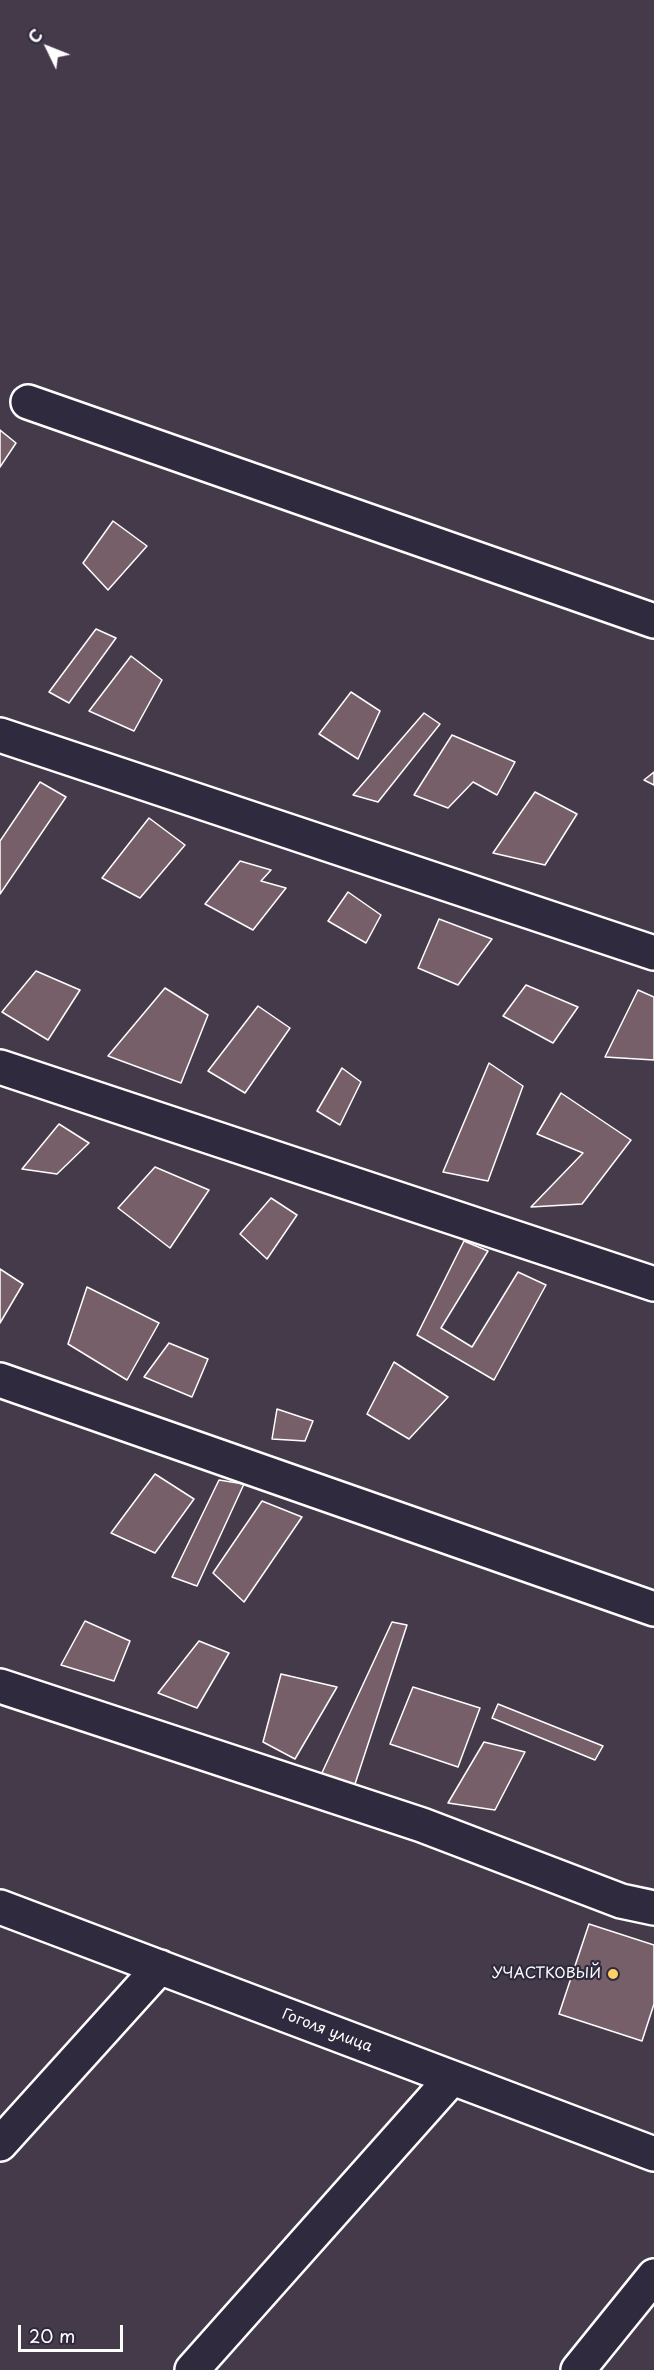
<!DOCTYPE html>
<html>
<head>
<meta charset="utf-8">
<style>
  body { margin:0 }
  #map { position:relative; width:654px; height:2370px; overflow:hidden; background:#453a4a; font-family:"Playpen Sans",sans-serif }
  canvas { display:block }
  .north { position:absolute; left:18px; top:18px; width:60px; height:60px; -webkit-text-stroke:4px #2f2a3d; paint-order:stroke; rotate:313deg; font-size:16px; font-weight:700; line-height:24px; text-align:center; color:#fff }
  .north::after { content:''; display:block; margin:auto; width:21px; height:27px; background:#fff; clip-path:polygon(50% 0,100% 100%,50% 72%,0 100%) }
  .scale { position:absolute; left:18px; top:2325px; width:105px; height:27px; box-sizing:border-box; border:3px solid #fff; border-top:0; padding-left:8px; font-size:18px; line-height:21px; white-space:nowrap; color:#fff; -webkit-text-stroke:4px #2f2a3d; paint-order:stroke }
</style>
</head>
<body>
<div id="map">
<canvas width="654" height="2370"></canvas>
<div class="north">С</div>
<div class="scale">20 m</div>
</div>
<script>
const c = document.querySelector('canvas').getContext('2d');
c.lineJoin = 'round';
function fill(path, color) { c.fillStyle = color; c.fill(path, 'evenodd'); }
function stroke(path, color, width, dash) { c.strokeStyle = color; c.lineWidth = width; c.lineCap = dash ? 'butt' : 'round'; c.setLineDash(dash || []); c.stroke(path); }
function label(font, color, halo, rows, align = 'center') {
  c.font = font + ' "Playpen Sans",sans-serif'; c.lineWidth = 4.5; c.setLineDash([]); c.textBaseline = 'middle'; c.strokeStyle = halo; c.fillStyle = color; for (const [text, x, y, turn = 0] of rows) {
    c.save(); c.translate(x, y); c.rotate((+turn || 0) * Math.PI / 180); c.textAlign = isNaN(turn) ? turn : align; if (halo) c.strokeText(text, 0, 0); c.fillText(text, 0, 0); c.restore();
  }
}
const building = new Path2D(`
  M0,430L16,443L0,467Z
  M113,521L147,546L108,590L83,563Z
  M96,629L116,638L69,703L49,692Z
  M131,656L162,680L134,731L89,711Z
  M351,692L380,711L358,759L319,734Z
  M424,713L440,724L378,802L353,795Z
  M452,735L515,762L497,795L473,782L448,808L414,795Z
  M654,772V785L644,780Z
  M40,782L66,797L0,894V841Z
  M535,792L577,814L545,865L493,853Z
  M149,818L185,845L140,898L102,878Z
  M240,861L271,870L261,881L286,888L253,930L205,904Z
  M348,892L381,915L366,943L328,921Z
  M439,919L492,939L458,985L418,968Z
  M36,971L80,990L48,1040L2,1012Z
  M526,985L578,1007L553,1043L503,1016Z
  M165,988L208,1015L181,1083L108,1056Z
  M638,990L654,997V1060L605,1057Z
  M258,1006L290,1028L245,1093L208,1071Z
  M489,1063L523,1086L488,1181L443,1172Z
  M342,1068L361,1082L340,1125L317,1111Z
  M561,1093L631,1140L582,1204L531,1207L583,1153L537,1134Z
  M59,1124L89,1143L57,1174L22,1169Z
  M155,1167L209,1190L170,1248L118,1208Z
  M271,1198L297,1215L267,1259L240,1234Z
  M464,1241L488,1251L441,1328L472,1347L518,1272L546,1285L494,1380L417,1335Z
  M0,1269L23,1284L0,1323Z
  M87,1287L159,1323L127,1380L68,1344Z
  M169,1343L208,1359L192,1397L144,1377Z
  M394,1362L448,1397L409,1439L367,1414Z
  M277,1409L313,1421L305,1441L272,1439Z
  M155,1474L194,1499L155,1553L111,1533Z
  M219,1480L244,1484L197,1586L172,1577Z
  M262,1501L302,1517L244,1602L213,1573Z
  M85,1621L130,1641L114,1681L61,1665Z
  M392,1622L407,1625L354,1787L320,1777Z
  M199,1641L229,1653L197,1708L158,1693Z
  M281,1674L337,1687L295,1759L263,1742Z
  M413,1687L480,1708L458,1767L390,1744Z
  M498,1704L603,1746L595,1760L492,1718Z
  M484,1742L525,1752L495,1810L448,1803Z
  M589,1924L654,1945V2004L642,2041L559,2014Z`);
fill(building, '#775f6a');
stroke(building, '#fff', 1.5);
const street = new Path2D(`
  M28,402L654,621
  M0,735L654,953
  M0,1067L654,1284
  M0,1380L654,1609
  M0,1686L422,1825L621,1901L654,1908
  M0,1907L654,2154
  M0,2144L160,1967
  M192,2370L452,2078
  M578,2370L654,2276`);
stroke(street, '#fff', 38);
stroke(street, '#2f2a3d', 33);
for (const [x, y, r, color] of [
  [613,1974,6,"#ffd166"]
]) { const dot = new Path2D(); dot.arc(x, y, r, 0, 2 * Math.PI); c.fillStyle = color; c.fill(dot); stroke(dot, '#2f2a3d', 2); }
label('15px', '#fff', '#2f2a3d', [
  ["УЧАСТКОВЫЙ",601,1974]
], 'right');
label('15px', '#fff', '#2f2a3d', [
  ["Гоголя улица",327,2031,21]
]);
</script>
</body>
</html>
